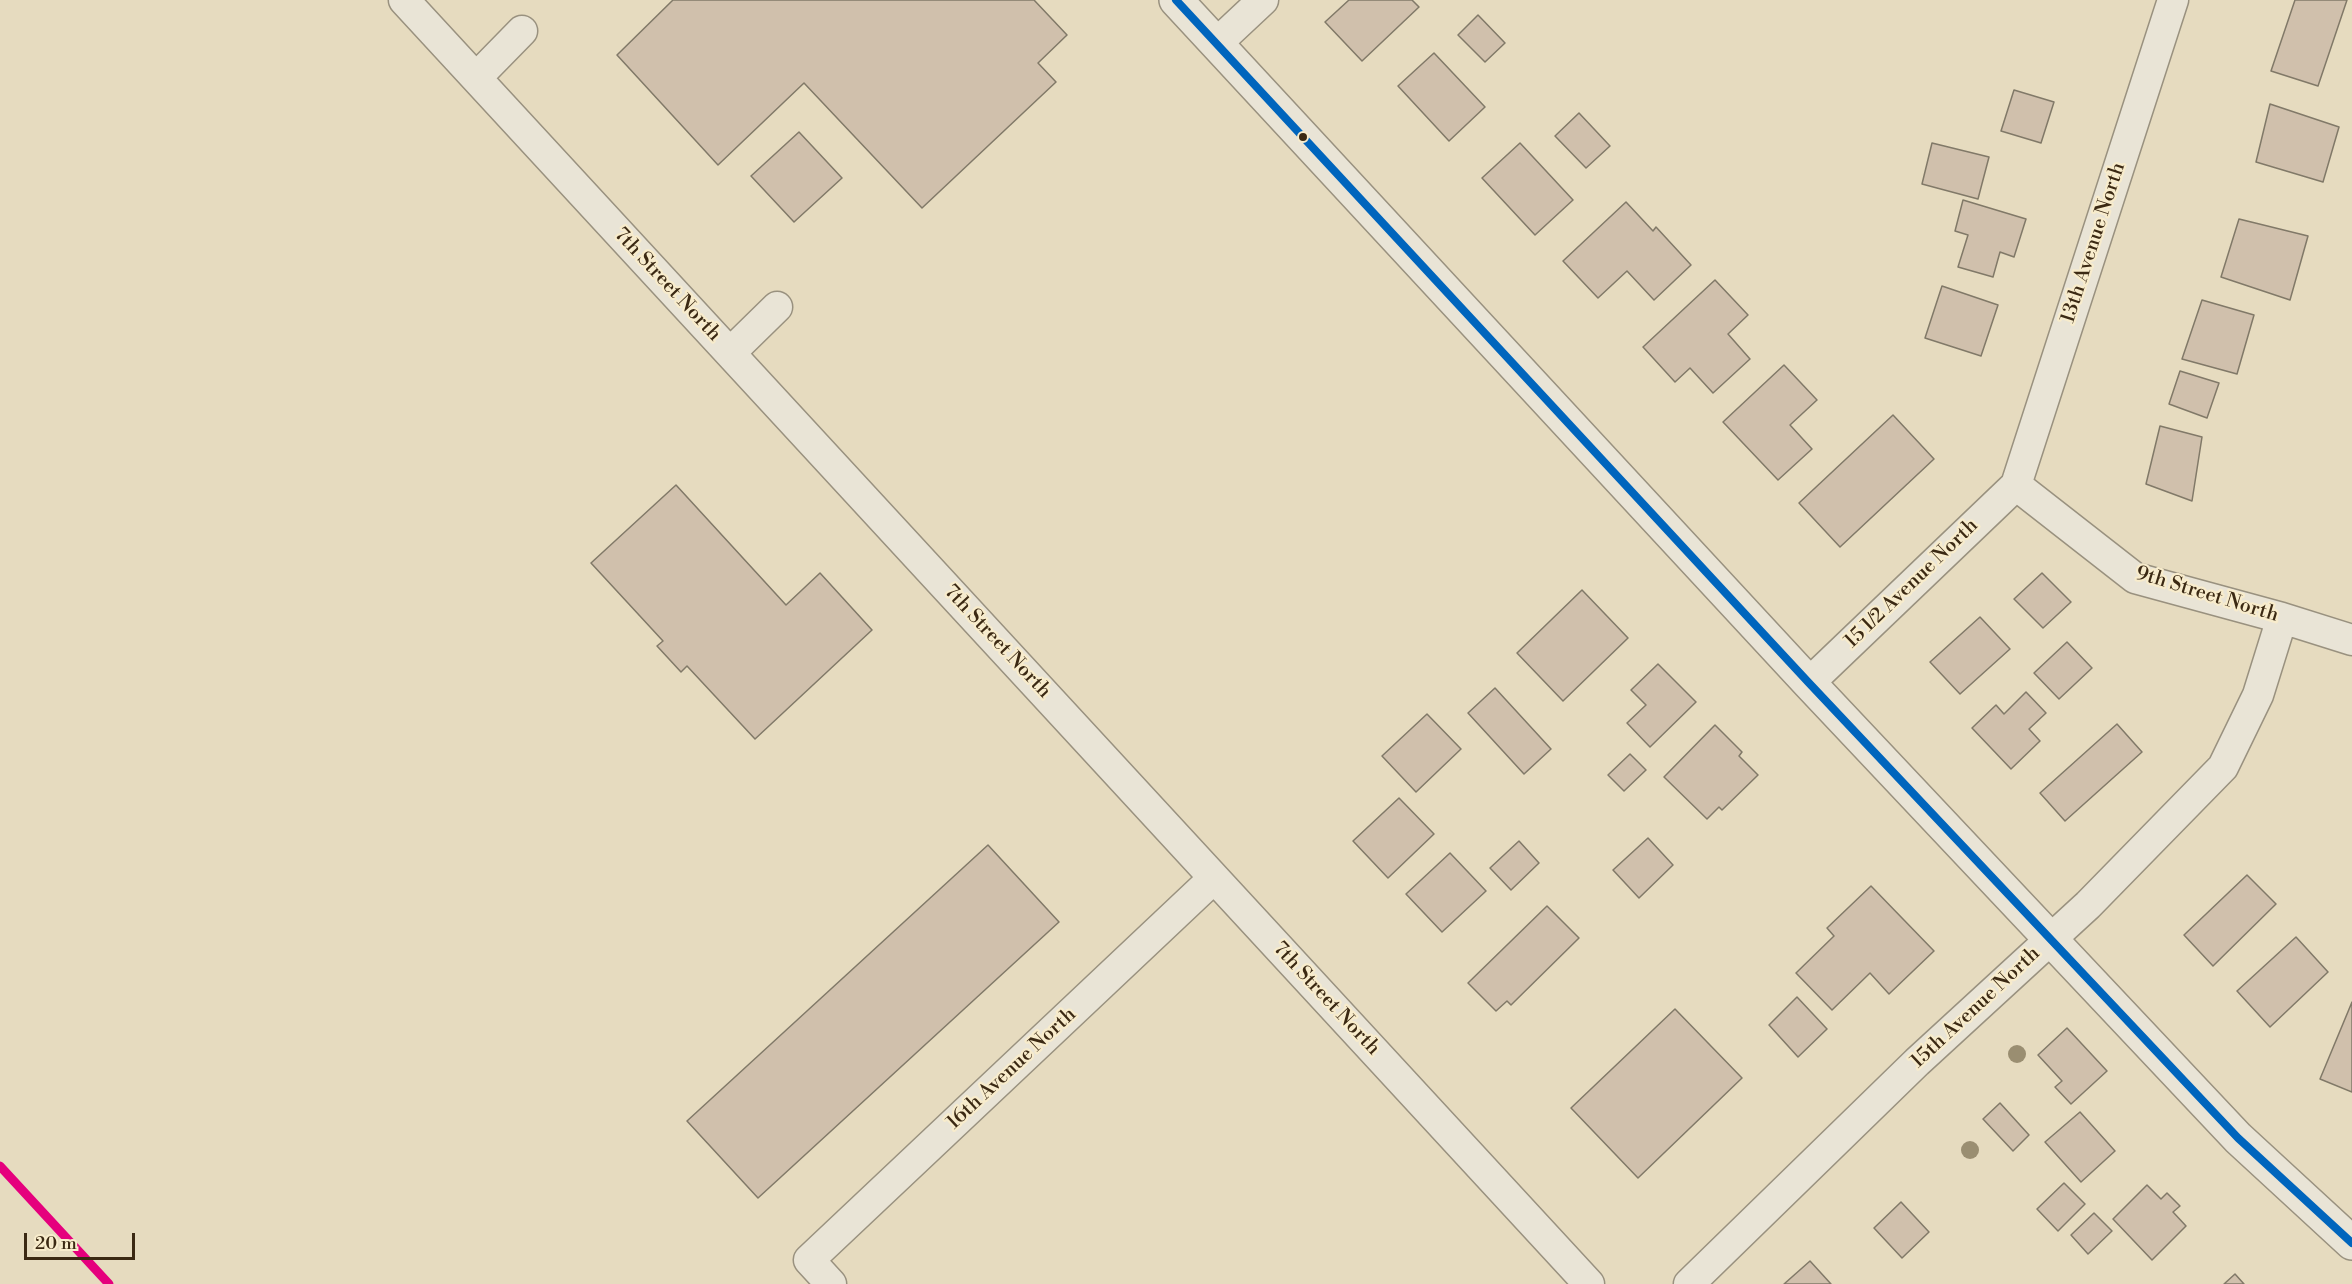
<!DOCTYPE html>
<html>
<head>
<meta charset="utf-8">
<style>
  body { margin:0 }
  #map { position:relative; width:2352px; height:1284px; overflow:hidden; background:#e6dbbf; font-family:"Libre Bodoni",serif }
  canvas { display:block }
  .scale { position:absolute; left:24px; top:1233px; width:111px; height:27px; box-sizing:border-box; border:3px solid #3b2913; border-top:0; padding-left:8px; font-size:18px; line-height:21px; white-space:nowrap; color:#3b2913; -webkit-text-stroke:4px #f8eccc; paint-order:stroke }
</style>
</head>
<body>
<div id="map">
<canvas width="2352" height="1284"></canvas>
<div class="scale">20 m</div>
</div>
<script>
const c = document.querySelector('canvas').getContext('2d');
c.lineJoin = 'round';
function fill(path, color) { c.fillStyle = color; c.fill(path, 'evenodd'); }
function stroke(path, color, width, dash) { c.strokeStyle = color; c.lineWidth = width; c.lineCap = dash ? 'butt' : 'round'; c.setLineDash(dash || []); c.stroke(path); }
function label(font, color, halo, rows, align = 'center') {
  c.font = font + ' "Libre Bodoni",serif'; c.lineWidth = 4.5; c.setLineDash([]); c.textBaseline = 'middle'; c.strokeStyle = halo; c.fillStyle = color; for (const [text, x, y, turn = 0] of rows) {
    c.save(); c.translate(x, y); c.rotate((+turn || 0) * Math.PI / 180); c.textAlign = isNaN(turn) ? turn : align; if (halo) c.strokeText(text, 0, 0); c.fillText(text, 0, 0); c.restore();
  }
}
const building = new Path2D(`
  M673,0H1034L1067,35L1038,63L1056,82L922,208L804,83L718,165L617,55Z
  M1349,0H1412L1419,7L1362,61L1325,22Z
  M2295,0H2347L2318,86L2271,71Z
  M1478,15L1505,43L1485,62L1458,35Z
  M1434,53L1485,107L1449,141L1398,86Z
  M2014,90L2054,102L2041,143L2001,131Z
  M2270,104L2339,127L2323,182L2256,162Z
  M1579,113L1610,146L1586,168L1555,136Z
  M799,132L842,178L794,222L751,176Z
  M1520,143L1573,200L1535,235L1482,178Z
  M1932,143L1989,157L1978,199L1922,184Z
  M1963,200L2026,219L2014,257L2000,252L1993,277L1958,267L1968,235L1955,231Z
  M1626,202L1653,231L1656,227L1691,265L1654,300L1627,271L1598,298L1563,261Z
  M2239,219L2308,236L2290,300L2221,277Z
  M1715,280L1748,315L1728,334L1750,359L1713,393L1690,368L1675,382L1643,347Z
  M1942,286L1998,305L1981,356L1925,338Z
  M2202,300L2254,315L2237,374L2182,359Z
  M1784,365L1817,400L1790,425L1812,449L1778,480L1723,422Z
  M2180,371L2219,383L2207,418L2169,404Z
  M1893,415L1934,459L1840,547L1799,503Z
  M2160,426L2202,437L2192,501L2146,484Z
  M676,485L786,605L820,573L872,630L755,739L687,666L681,672L657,646L663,641L591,563Z
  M2042,573L2071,602L2043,628L2014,599Z
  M1582,590L1628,638L1563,701L1517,653Z
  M1980,617L2010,649L1960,694L1930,662Z
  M2067,642L2092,668L2059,699L2034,673Z
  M1658,664L1696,702L1650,747L1627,723L1646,705L1631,690Z
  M1495,688L1551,749L1524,774L1468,713Z
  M2026,692L2046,713L2029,729L2040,741L2011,769L1972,728L1996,705L2004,714Z
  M1427,714L1461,749L1416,792L1382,756Z
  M2117,724L2142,752L2065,821L2040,793Z
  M1715,725L1742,752L1739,756L1758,775L1722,810L1719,807L1707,819L1664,777Z
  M1630,754L1646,770L1624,791L1608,775Z
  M1399,798L1434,834L1388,878L1353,841Z
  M1648,838L1673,865L1639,898L1613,870Z
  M1519,841L1539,863L1511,890L1490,868Z
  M988,845L1059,922L758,1198L687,1121Z
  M1450,853L1486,891L1442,932L1406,894Z
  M2247,875L2276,904L2213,966L2184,935Z
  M1871,886L1934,951L1889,994L1870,973L1832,1010L1796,973L1834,936L1827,928Z
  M1547,906L1579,938L1511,1005L1507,1001L1496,1011L1468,983Z
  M2296,937L2328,972L2270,1027L2237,991Z
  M1797,997L1827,1029L1798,1057L1769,1025Z
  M2352,1002V1092L2320,1079Z
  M1675,1009L1742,1078L1638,1178L1571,1108Z
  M2067,1028L2107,1071L2071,1104L2055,1087L2062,1081L2038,1055Z
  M2000,1103L2029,1135L2013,1151L1983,1119Z
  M2080,1112L2115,1151L2081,1182L2045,1142Z
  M2064,1183L2085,1204L2058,1231L2037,1209Z
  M2147,1185L2161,1199L2167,1193L2180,1206L2173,1212L2186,1226L2152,1260L2113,1219Z
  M1901,1202L1929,1232L1902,1258L1874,1228Z
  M2094,1213L2112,1231L2088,1254L2071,1235Z
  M1810,1261L1831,1284H1784Z
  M2235,1274L2244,1284H2224Z`);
fill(building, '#d0c0ac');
stroke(building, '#817968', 1.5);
const minor = new Path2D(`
  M404,0L1589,1284
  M1216,44L1263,0
  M476,78L522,31
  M730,353L777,307
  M2016,485L2135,578L2282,618L2352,640
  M1809,683L2016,485L2173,0
  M831,1284L809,1260L1214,878
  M1689,1284L1917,1062L2088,905L2223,767L2258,695L2282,618`);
const tertiary = new Path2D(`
  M1176,0L1809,683L2238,1138L2352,1243`);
stroke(minor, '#99917f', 33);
stroke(tertiary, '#99917f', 36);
stroke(minor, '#e9e4d6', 30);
stroke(tertiary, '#e9e4d6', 33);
stroke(new Path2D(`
  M1176,0L1809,683L2238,1138L2352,1243`), '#0065bd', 8);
stroke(new Path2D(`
  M0,1166L109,1284`), '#e5007d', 9);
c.fillStyle = '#9a8e71';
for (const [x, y] of [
  [2017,1054],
  [1970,1150]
]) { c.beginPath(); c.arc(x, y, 9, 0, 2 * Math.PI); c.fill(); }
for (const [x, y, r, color] of [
  [1303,137,5,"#3b2913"]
]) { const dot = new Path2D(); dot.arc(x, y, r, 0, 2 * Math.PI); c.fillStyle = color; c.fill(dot); stroke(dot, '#f8eccc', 2); }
label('20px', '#3b2913', '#f8eccc', [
  ["13th Avenue North",2094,243,-72],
  ["7th Street North",667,285,47],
  ["15 1/2 Avenue North",1912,584,-44],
  ["9th Street North",2207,595,17],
  ["7th Street North",997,642,47],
  ["7th Street North",1326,999,47],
  ["15th Avenue North",1976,1008,-43],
  ["16th Avenue North",1012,1069,-43]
]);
</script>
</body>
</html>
